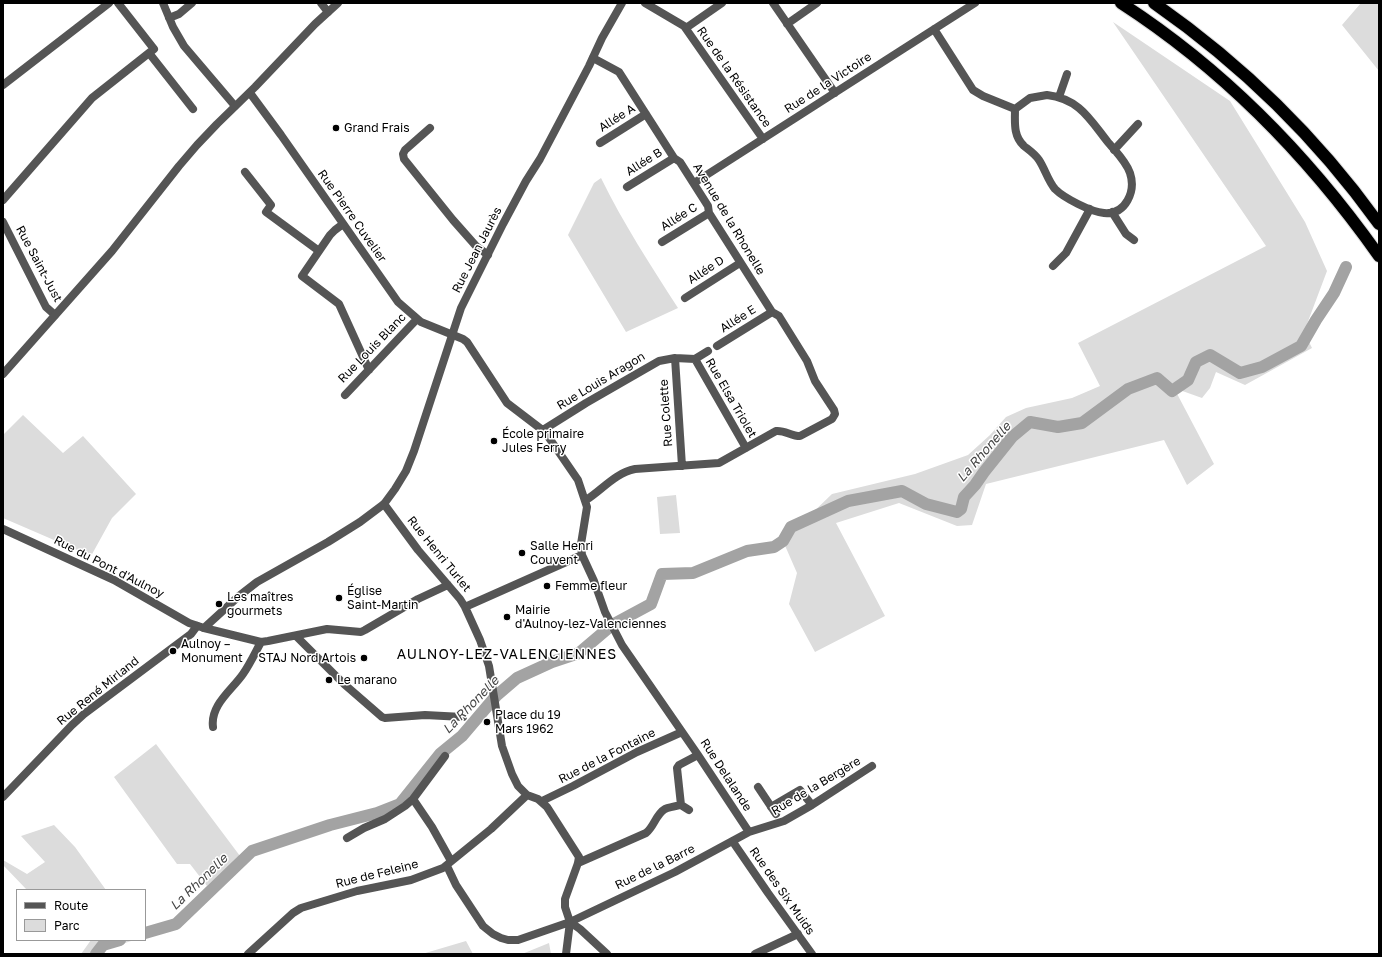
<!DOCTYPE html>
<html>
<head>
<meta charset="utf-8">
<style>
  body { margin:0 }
  #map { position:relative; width:1382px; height:957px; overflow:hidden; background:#fff; font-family:"Golos Text",sans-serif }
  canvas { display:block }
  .frame { position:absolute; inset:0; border:4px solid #000; pointer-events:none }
  .legend { position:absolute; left:16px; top:889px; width:130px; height:52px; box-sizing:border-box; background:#fff; border:1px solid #999; margin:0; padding:5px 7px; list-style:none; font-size:12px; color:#000 }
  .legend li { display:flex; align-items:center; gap:8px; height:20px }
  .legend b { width:20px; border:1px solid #999 }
</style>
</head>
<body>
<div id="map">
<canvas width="1382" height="957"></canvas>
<div class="frame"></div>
<ul class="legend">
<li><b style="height:5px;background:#555"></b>Route</li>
<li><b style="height:11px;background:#dcdcdc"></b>Parc</li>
</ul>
</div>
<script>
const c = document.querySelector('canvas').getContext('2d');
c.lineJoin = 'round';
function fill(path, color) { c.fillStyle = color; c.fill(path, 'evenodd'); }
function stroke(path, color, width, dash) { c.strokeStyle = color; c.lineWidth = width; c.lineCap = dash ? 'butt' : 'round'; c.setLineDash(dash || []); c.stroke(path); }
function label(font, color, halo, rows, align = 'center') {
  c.font = font + ' "Golos Text",sans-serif'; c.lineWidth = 3; c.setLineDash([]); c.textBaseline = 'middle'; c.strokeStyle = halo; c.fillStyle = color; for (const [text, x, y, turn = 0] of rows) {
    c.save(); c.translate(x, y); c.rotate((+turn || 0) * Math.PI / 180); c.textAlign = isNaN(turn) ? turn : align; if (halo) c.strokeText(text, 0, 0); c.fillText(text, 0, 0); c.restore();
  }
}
fill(new Path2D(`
  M1361,3H1379V71L1342,25Z
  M1113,22L1230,101L1305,222L1327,271L1304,332L1312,348L1245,385L1216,372L1210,388L1202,398L1174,388L1214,464L1187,485L1164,440L986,484L972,525L957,526L899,503L836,523L885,616L815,652L789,604L797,573L783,541L832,494L915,474L968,455L990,435L1006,417L1026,408L1072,398L1100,386L1078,343L1266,246Z
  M601,178C623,223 651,266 678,308L626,332L568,235L594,183Z
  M23,415L63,453L83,436L136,494L112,518L91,556L3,518V435Z
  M676,495L680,533L660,534L657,497Z
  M156,744L240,856L207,886L190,864H177L114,777Z
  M54,825L75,847L106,890H27L3,865V860L27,874L45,862L21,836Z
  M91,940H134L104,950L101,954H81Z
  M466,941L473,954H422Z
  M549,943L551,954H522Z`), '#dcdcdc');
stroke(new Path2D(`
  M145,933L176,924L252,851L330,825L377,813L400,804L440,754L462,736L496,696L517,678L552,662L579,653L612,625L651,604L662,574L693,573L747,551L774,547L783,541L791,527L848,501L902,491L926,504L957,512L961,509L964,497L975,485L984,472L1012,437L1030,422L1058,427L1082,423L1128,389L1157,378L1172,391L1188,380L1196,362L1210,355L1240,373L1262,367L1301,346L1316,320L1334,293L1346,267
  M96,954L103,945L120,940`), '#a3a3a3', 12);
const motorway = new Path2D(`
  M1121,3C1223,69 1309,157 1379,256
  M1154,3C1240,63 1318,139 1379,224`);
stroke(motorway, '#dbdbdb', 14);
stroke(new Path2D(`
  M163,3L173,27L184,46L235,106
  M321,3L328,12
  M645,3L684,26L763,139
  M773,3L835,93
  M169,18L179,14L192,3
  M787,24L817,3
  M686,28L722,3
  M934,29L973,90L983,96L1015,109
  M149,53L193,109
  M3,85L109,3
  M250,93L281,135L398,302L421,322L463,339L467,342L507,403L545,432L578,480L587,507L581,544L582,555L594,581L605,612L622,645L698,755L749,832
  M1047,95C1079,99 1089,118 1107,141C1115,151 1126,161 1130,173C1136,191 1126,215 1104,213C1091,212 1064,198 1055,189C1048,181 1045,169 1039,160C1035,154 1029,150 1024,146C1013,136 1015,122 1015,109L1030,98Z
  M1059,97L1067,74
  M430,128L405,150L403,154L404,159L453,220L476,246L488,255
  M600,143L646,114
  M1114,150L1138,124
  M245,172L271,205L266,212L319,251
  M694,183L975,3
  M627,187L674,158
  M3,200L92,98L154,49L118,3
  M1112,212L1126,234L1134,240
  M3,222L46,307L55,315
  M343,224L335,230L330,235L302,276L339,304L369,370
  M662,242L709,213
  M1053,266L1066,253L1090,209
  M685,298L740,263
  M717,346L772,312
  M675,358L682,466
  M695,359L746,448
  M345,395L417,319
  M543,430L586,403L659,361L675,358L695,359L708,351
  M586,500C602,490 615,473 635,469L719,463L776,431C785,430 791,436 800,436L832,419L835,414L834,410L815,381L807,361L779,316L772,312L709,213L708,206L680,162L674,158L619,72L593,58
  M384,504L418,550L460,599L465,607L480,640L489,666L502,746L512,774L518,786L527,795L538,799L547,807L579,857L578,863L565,899V907L570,922L566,954
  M465,607L582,555
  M204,628L261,642L268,641L327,629L361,632L365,630L418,599L448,585
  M296,636L344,684L382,717L385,718L425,715L463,717
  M213,727C210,705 232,690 243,674C250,664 255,653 261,642
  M758,787L776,814
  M3,797L72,725L84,714L191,634L197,626
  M413,799L432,827L451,861
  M542,801L573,786L637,752L682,732
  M681,805L689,810
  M771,807L800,790L812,805
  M347,838L364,828L385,819L405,806L413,799L445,756
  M733,842L768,893L812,954
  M578,863L646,833C654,827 656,814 665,809C670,807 676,806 681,805L677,768L679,765L698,755
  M447,866L456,885L483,926L493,934L501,938L508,940H518L570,922L675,872L749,832L784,821L812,805L872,766
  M570,922L580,929L607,954
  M248,954L293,913L301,908L357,891L411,880L443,868L491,829L527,795
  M755,954L798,934`), '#555', 8);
stroke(new Path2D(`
  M3,374L112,251L179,166L197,145L217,124L255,87L315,24L338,3
  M3,529L114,580L189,623L204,628L239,596L257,582L328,542L360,522L384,504L395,489L406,471L414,451L461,308L503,224L526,181L540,159L589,66L602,38L622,3`), '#555', 8);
stroke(motorway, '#000', 12);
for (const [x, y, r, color] of [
  [336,128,4,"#000"],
  [494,441,4,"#000"],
  [522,553,4,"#000"],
  [547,586,4,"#000"],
  [339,598,4,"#000"],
  [219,604,4,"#000"],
  [507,617,4,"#000"],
  [173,651,4,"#000"],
  [364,658,4,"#000"],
  [329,680,4,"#000"],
  [487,722,4,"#000"]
]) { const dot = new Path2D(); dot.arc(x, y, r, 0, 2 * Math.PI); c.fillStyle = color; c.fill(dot); stroke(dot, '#fff', 1.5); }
label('12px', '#000', '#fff', [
  ["Rue de la Résistance",734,77,55],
  ["Rue de la Victoire",828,83,-33],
  ["Allée A",617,118,-32],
  ["Allée B",644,162,-32],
  ["Rue Pierre Cuvelier",352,216,55],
  ["Allée C",679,217,-32],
  ["Avenue de la Rhonelle",729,219,59],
  ["Rue Jean Jaurès",477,250,-63],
  ["Rue Saint-Just",39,264,62],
  ["Allée D",706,270,-33],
  ["Allée E",738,319,-32],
  ["Rue Louis Blanc",372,348,-46],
  ["Rue Louis Aragon",601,381,-31],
  ["Rue Elsa Triolet",731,398,60],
  ["Rue Colette",666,413,-94],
  ["Rue Henri Turlet",439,554,51],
  ["Rue du Pont d'Aulnoy",109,567,27],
  ["Rue René Mirland",98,691,-39],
  ["Rue de la Fontaine",607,756,-27],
  ["Rue Delalande",726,775,57],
  ["Rue de la Bergère",816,786,-31],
  ["Rue de la Barre",655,867,-26],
  ["Rue de Feleine",377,874,-14],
  ["Rue des Six Muids",782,891,55]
]);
label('12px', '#000', '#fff', [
  ["Grand Frais",344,128],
  ["École primaire",502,434],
  ["Jules Ferry",502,448],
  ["Salle Henri",530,546],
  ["Couvent",530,560],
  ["Femme fleur",555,586],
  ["Église",347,591],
  ["Saint-Martin",347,605],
  ["Les maîtres",227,597],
  ["gourmets",227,611],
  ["Mairie",515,610],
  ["d'Aulnoy-lez-Valenciennes",515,624],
  ["Aulnoy –",181,644],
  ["Monument",181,658],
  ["STAJ Nord Artois",356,658,"right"],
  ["Le marano",337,680],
  ["Place du 19",495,715],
  ["Mars 1962",495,729]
], 'left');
label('italic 13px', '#444', '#fff', [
  ["La Rhonelle",984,452,-49],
  ["La Rhonelle",471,705,-46],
  ["La Rhonelle",199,882,-44]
]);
c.letterSpacing = '1px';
label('14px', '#000', '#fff', [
  ["AULNOY-LEZ-VALENCIENNES",507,655]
]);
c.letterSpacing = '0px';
</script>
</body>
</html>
